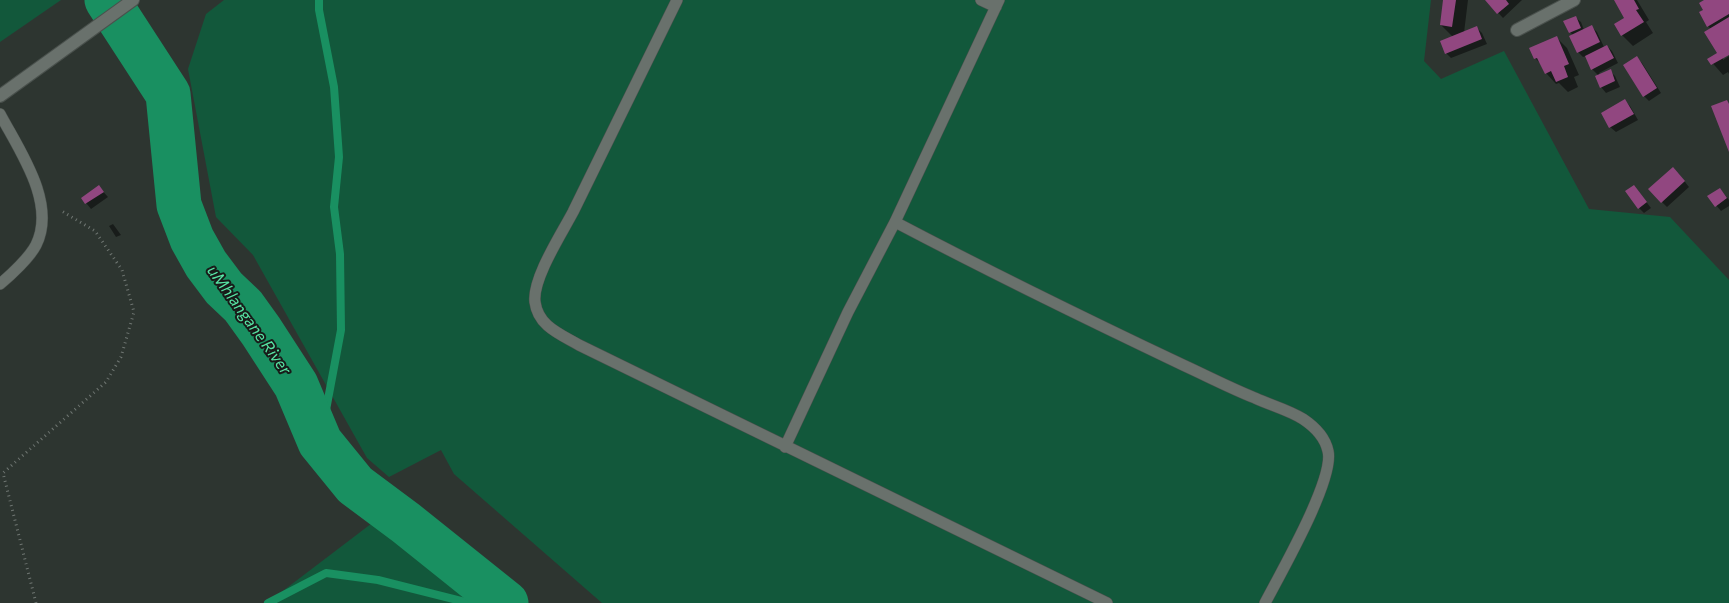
<!DOCTYPE html>
<html>
<head>
<meta charset="utf-8">
<style>
  body { margin:0 }
  canvas { display:block; background:#2d3530 }
</style>
</head>
<body>
<canvas width="1729" height="603"></canvas>
<script>
const c = document.querySelector('canvas').getContext('2d');
c.lineJoin = 'round';
function fill(path, color) { c.fillStyle = color; c.fill(path, 'evenodd'); }
function stroke(path, color, width, dash) { c.strokeStyle = color; c.lineWidth = width; c.lineCap = dash ? 'butt' : 'round'; c.setLineDash(dash || []); c.stroke(path); }
function label(font, color, halo, rows, align = 'center') {
  c.font = font + ' Commissioner,sans-serif'; c.lineWidth = 4; c.setLineDash([]); c.textBaseline = 'middle'; c.strokeStyle = halo; c.fillStyle = color; for (const [text, x, y, turn = 0] of rows) {
    c.save(); c.translate(x, y); c.rotate((+turn || 0) * Math.PI / 180); c.textAlign = isNaN(turn) ? turn : align; if (halo) c.strokeText(text, 0, 0); c.fillText(text, 0, 0); c.restore();
  }
}
fill(new Path2D(`
  M0,0H61L0,42Z
  M224,0H1431L1424,61L1441,79L1504,51L1589,209L1670,217L1729,280V603H602L454,474L441,450L389,477L367,458L253,255L216,217L188,69L206,14Z
  M384,514L489,603H267Z`), '#12583b');
fill(new Path2D(`
  M1445,0H1468L1464,33L1477,28L1482,33L1487,44L1451,58L1446,53L1453,37L1441,25Z
  M1486,0H1522L1503,18Z
  M1615,0H1637L1649,20L1646,22L1653,33L1633,46L1622,35L1626,18Z
  M1706,0H1729V53L1723,57V60L1729,56V74L1728,72L1723,75L1709,59L1718,54L1711,29L1708,26L1705,10Z
  M1575,17L1581,22L1584,30L1592,27L1597,32L1604,47L1607,46L1612,51L1618,63L1599,73L1600,75L1610,71L1615,76L1620,87L1606,93L1601,87L1599,76L1592,69L1586,56L1583,57L1578,52L1573,35L1570,32Z
  M1556,37L1567,48L1579,75L1574,77L1578,87L1568,92L1559,83L1556,84L1546,73L1542,65L1535,58Z
  M1637,58L1642,63L1661,93L1649,101L1644,96Z
  M1624,100L1630,106L1638,120L1616,132L1610,127Z
  M1678,173L1689,187L1667,207L1662,202Z
  M1634,186L1651,208L1644,213L1639,208Z
  M99,187L108,197L91,209L82,198Z
  M1720,189L1729,200V206L1721,211L1709,197Z
  M113,224L121,235L116,237L109,226Z`), '#0007');
stroke(new Path2D(`
  M319,0V10L334,87L339,157L334,207L340,254L341,330L320,442
  M268,603L326,573L378,580L469,603`), '#199061', 8);
stroke(new Path2D(`
  M107,0L168,94L179,205L192,239L206,264L224,288L243,306L261,331L296,385L320,442L355,485L406,523L506,603`), '#199061', 45);
fill(new Path2D(`
  M1443,0H1456L1452,27L1440,25Z
  M1485,0H1506L1509,4L1497,14Z
  M1614,0H1634L1639,9L1636,10L1644,22L1621,36L1614,24L1624,18Z
  M1704,0H1729V14L1707,27L1699,12L1703,10L1699,3Z
  M1576,16L1581,28L1569,33L1563,21Z
  M1729,17V55L1711,65L1707,59L1717,53L1704,32Z
  M1592,25L1600,42L1577,53L1569,36Z
  M1477,26L1482,39L1445,54L1440,41Z
  M1557,36L1569,64L1564,66L1568,77L1556,82L1551,71L1545,74L1537,58L1534,59L1529,48Z
  M1607,45L1614,58L1591,70L1585,56Z
  M1637,56L1657,88L1643,97L1623,65Z
  M1611,69L1615,81L1600,88L1595,76Z
  M1625,99L1634,114L1609,128L1601,113Z
  M1727,100L1729,104V152L1711,106Z
  M1673,167L1685,181L1661,203L1648,189Z
  M99,185L104,192L85,204L81,198Z
  M1634,185L1647,202L1638,209L1625,191Z
  M1720,188L1727,198L1715,207L1707,196Z`), '#914780');
const service = new Path2D(`
  M677,0C642,71 608,141 573,212C562,233 532,279 535,302C538,326 560,334 579,345L1107,603
  M981,0L996,7
  M0,114C19,150 57,203 36,245C30,257 11,275 0,284
  M895,222C990,272 1086,319 1183,365C1207,376 1230,388 1255,398C1270,405 1289,410 1303,419C1315,427 1325,437 1328,451C1335,479 1280,574 1265,603
  M785,447L848,312L895,222L999,0`);
const minor = new Path2D(`
  M1517,30L1574,0`);
const tertiary = new Path2D(`
  M0,96L133,0`);
stroke(service, '#4a514d', 12);
stroke(minor, '#4a514d', 14);
stroke(tertiary, '#4a514d', 14);
stroke(new Path2D(`
  M36,603L3,473L106,382L121,357L134,312L122,270L95,231L60,210`), '#6f7672', 3, [1, 4]);
stroke(service, '#69716c', 11);
stroke(minor, '#69716c', 12);
stroke(tertiary, '#69716c', 12);
label('italic 16px', '#57e4a4', '#181b19', [
  ["uMhlangane River",249,320,54]
]);
</script>
</body>
</html>
